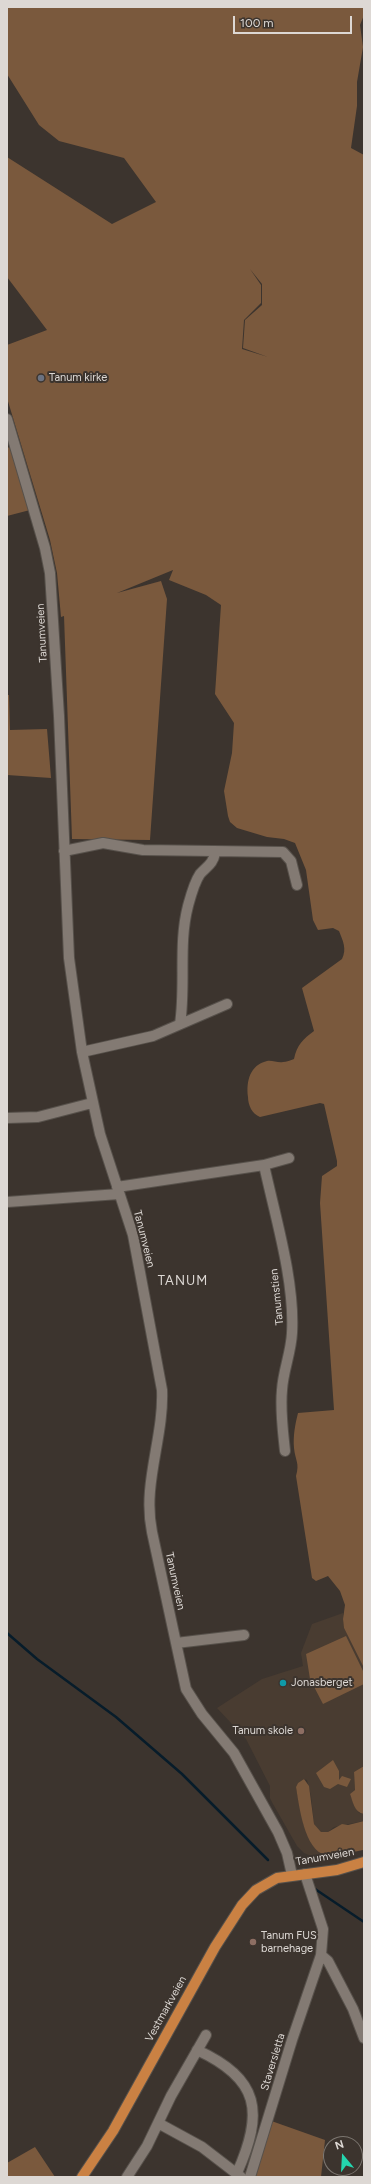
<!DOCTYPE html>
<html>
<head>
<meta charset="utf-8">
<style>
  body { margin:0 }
  #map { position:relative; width:371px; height:2184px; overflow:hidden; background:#3c342e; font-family:Figtree,sans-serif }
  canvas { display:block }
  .frame { position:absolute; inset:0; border:8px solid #ddd8d4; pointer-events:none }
  .north { position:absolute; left:323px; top:2136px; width:40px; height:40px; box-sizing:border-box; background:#3c342e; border:1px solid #7c7670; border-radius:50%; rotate:342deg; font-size:11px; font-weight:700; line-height:16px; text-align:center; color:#ddd8d4 }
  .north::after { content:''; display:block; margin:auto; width:14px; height:18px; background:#24d5ae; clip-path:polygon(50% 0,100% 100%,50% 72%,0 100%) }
  .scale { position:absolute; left:233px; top:16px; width:119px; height:18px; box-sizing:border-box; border:2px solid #ddd8d4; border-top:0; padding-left:5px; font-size:12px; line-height:14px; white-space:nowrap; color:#ddd8d4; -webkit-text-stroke:3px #3c342e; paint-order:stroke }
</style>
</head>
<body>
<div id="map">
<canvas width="371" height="2184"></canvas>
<div class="frame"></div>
<div class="north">N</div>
<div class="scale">100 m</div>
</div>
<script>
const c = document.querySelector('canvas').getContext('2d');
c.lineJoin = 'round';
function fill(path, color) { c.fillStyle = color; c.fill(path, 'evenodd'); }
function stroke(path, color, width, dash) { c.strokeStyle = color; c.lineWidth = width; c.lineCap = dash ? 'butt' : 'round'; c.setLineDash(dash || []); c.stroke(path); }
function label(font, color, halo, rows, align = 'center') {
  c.font = font + ' Figtree,sans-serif'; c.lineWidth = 4; c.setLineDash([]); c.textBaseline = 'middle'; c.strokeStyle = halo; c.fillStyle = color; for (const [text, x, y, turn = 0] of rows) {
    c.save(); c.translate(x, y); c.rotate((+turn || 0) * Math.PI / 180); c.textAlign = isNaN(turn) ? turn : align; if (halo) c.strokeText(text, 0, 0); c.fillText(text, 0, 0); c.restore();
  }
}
fill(new Path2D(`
  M343,1613L344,1628L364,1668V1766L354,1772L355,1790L350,1794L355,1807L359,1813L364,1814V1821L334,1827L328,1832H321L314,1824L311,1796L307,1780L304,1779L298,1783L296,1787L304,1826L315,1848L324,1855L319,1859L304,1853L297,1846L273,1804L270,1798V1786L246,1739L217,1708L262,1679L303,1666L301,1653L312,1624Z`), '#493c31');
fill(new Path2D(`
  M7,7H364V15L360,25L363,47L357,82V106L351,148L364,155V1668L344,1628L343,1619L345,1605L340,1591L328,1576L316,1581L312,1578L296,1476C300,1463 295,1460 294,1448C293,1436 295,1425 298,1413L334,1410L320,1203L322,1176L337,1166V1161L324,1104L320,1103L260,1117C252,1114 248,1105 248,1097C246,1081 250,1065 267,1061C272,1060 278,1063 283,1062C286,1062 291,1060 294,1059C297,1045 303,1039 314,1031L302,988L342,959C347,949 343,941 339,931L333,928L318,930L313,920L306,870L295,843L284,839L267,837L237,828L230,822L228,816L224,791L232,753L234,723L215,694L221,605L206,595L169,580L173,570L117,593L161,581L167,599L150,840L72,839L64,616L61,617L57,573L50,540L7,398V345L47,330L7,277V157L112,224L156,202L124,158L59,141L39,125L7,74ZM250,269L262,284V305L245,320L243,348L268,357L242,349L244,320L261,303V285Z
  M10,447L30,510L7,516V448Z
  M7,695H9L10,730L47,729L51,778L7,775Z
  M346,1636L364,1673V1684L323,1704L310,1679L306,1654Z
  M333,1760L339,1771V1780L342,1776L351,1779L347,1787L338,1784L330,1789L324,1787L316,1773Z
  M364,1766V1814C354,1812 353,1802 350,1794L355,1790L354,1772Z
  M304,1779L309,1786L314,1824L321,1832H328L342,1824L348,1825L364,1821L363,1850C351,1852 338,1858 326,1855C304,1851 299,1804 296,1787L298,1783Z
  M263,2118L325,2140L321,2177H244Z
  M35,2147L55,2177H7V2163Z`), '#7a593d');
stroke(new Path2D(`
  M7,1633L37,1659L116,1717L182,1774L268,1860
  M315,1889L364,1922`), '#071c2a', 2.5);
const minor = new Path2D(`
  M7,419L45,548L50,573L59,716L69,958L82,1052L100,1134L133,1235L162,1390C164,1438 142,1484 152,1532L186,1689L202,1714L234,1753L278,1832L287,1853L292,1875
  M64,851L103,843L143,850L283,852L291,861L297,885
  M180,1024C186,985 178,944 188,906C191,895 194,883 200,874C207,866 213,864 215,853
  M82,1052L153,1036L227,1004
  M7,1118L38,1117L92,1103
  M264,1165C275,1216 295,1281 292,1333C291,1353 283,1371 282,1390C280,1411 283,1431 285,1451
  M117,1187L264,1165L289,1158
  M7,1202L119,1194
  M176,1643L244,1635
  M321,1955L328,1961L353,2009L364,2038
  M197,2050C260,2079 264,2112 237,2173
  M158,2123L202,2147L241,2177
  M127,2177L147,2146L171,2096L206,2035
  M250,2177L292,2040L321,1955L323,1929L305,1874`);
const major = new Path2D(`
  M82,2177L113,2131L215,1947L242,1905L256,1890L277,1878L337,1870L364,1862`);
stroke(minor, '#57514b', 12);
stroke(major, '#57514b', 12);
stroke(minor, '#837a73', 10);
stroke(major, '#ca8143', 10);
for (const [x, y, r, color] of [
  [41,378,4,"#6b7280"],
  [283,1683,4,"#0f9aa8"],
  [301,1731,4,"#8d6e63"],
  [253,1942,4,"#8d6e63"]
]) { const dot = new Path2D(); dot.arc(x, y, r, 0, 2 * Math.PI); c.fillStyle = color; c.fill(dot); stroke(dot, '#3c342e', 1.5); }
label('11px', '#ddd8d4', '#3c342e', [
  ["Tanum kirke",49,378],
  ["Jonasberget",291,1683],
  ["Tanum skole",293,1731,"right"],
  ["Tanum FUS",261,1936],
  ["barnehage",261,1949]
], 'left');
label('11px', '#ddd8d4', '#3c342e', [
  ["Tanumveien",42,633,-93],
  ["Tanumveien",144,1239,76],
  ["Tanumstien",277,1297,-96],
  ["Tanumveien",175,1581,78],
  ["Tanumveien",325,1857,-10],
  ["Vestmarkveien",166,2009,-61],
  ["Staversletta",273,2062,-73]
]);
c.letterSpacing = '1px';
label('13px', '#ddd8d4', '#3c342e', [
  ["TANUM",183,1281]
]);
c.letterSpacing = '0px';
</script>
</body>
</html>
